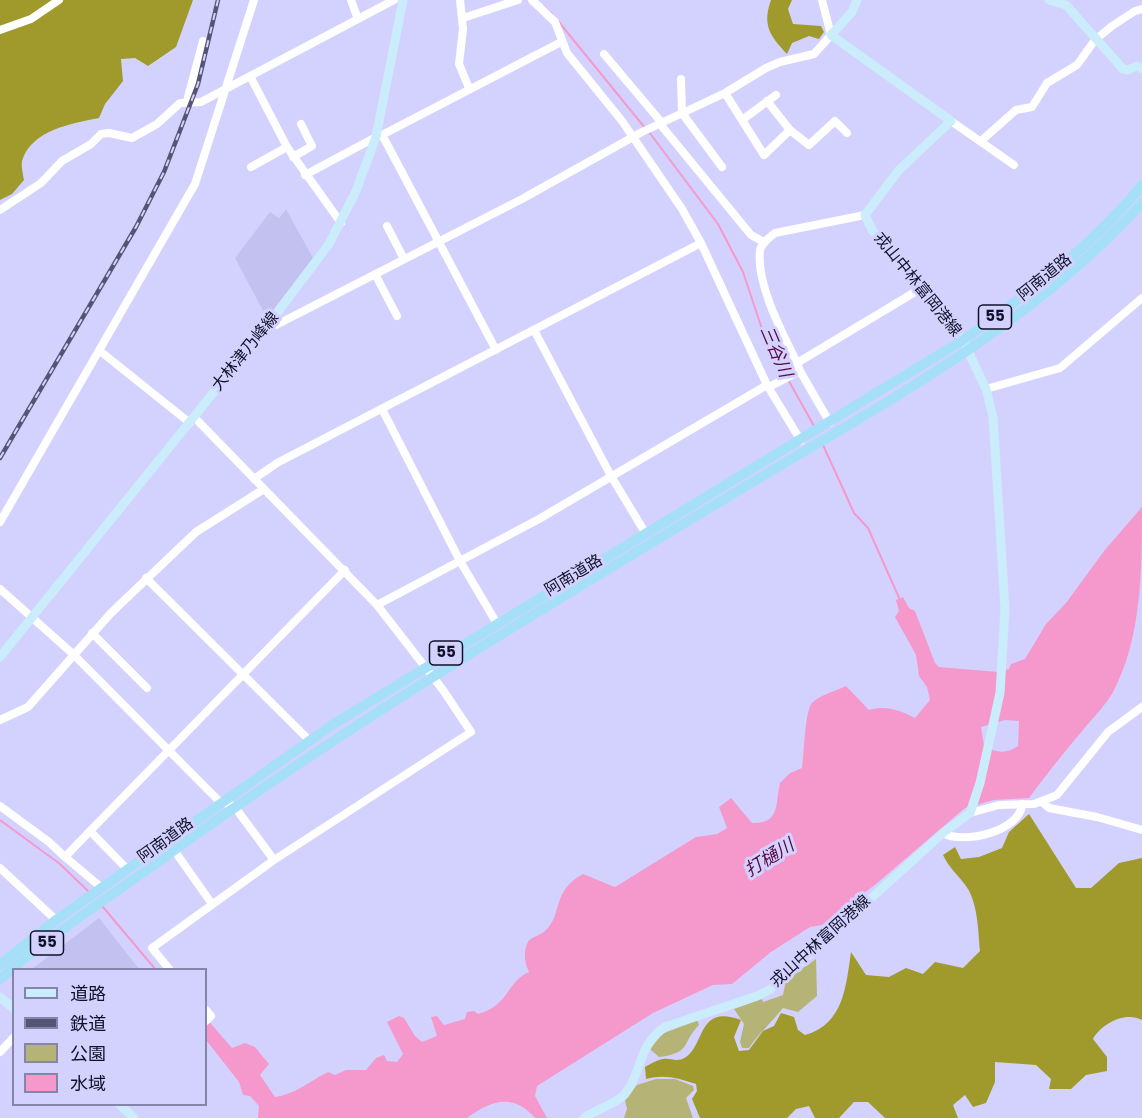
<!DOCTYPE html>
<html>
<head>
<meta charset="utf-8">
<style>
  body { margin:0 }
  #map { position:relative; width:1142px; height:1118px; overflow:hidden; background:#d3d2fe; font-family:Poppins,"Noto Sans JP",sans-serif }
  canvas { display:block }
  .legend { position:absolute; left:12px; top:968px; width:195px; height:138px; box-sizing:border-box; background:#d3d2fe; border:2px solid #8684a9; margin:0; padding:8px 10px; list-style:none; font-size:18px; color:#121029 }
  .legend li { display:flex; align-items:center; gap:12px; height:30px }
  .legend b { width:30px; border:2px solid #8684a9 }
</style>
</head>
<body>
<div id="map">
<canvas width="1142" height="1118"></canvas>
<ul class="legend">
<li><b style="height:8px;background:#caecfb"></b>道路</li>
<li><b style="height:8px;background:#565474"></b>鉄道</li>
<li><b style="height:16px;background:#b6b376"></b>公園</li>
<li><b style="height:16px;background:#f599cd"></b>水域</li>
</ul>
</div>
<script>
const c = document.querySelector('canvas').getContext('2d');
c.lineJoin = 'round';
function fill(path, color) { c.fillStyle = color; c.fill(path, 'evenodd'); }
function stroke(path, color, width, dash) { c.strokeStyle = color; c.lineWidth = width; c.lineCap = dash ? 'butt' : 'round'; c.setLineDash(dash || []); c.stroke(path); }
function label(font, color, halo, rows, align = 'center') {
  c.font = font + ' Poppins,"Noto Sans JP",sans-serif'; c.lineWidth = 6; c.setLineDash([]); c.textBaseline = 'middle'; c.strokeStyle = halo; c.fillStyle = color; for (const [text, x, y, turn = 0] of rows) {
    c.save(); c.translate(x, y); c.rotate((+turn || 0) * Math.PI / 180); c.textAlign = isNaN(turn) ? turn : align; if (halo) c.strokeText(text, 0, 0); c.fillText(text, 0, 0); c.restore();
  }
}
fill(new Path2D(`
  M286,209L313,258L267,318L235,258L270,212L279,218Z
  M99,918L139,969H32Z`), '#c2c1f0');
fill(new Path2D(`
  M816,959L817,996L798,1012L783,1008C772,1022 759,1033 749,1048H742L740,1042L744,1024L734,1009L762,999L763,1002L783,995L786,980Z
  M697,1020L699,1025C681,1043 692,1053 659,1057L650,1049L662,1034Z
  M656,1079H675L693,1086L694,1090L686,1098L693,1118H624L627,1109L625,1100L637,1085Z`), '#b6b376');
fill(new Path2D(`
  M0,0H193L176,47L148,66L135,58L121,59L123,81L105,104L99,118C73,123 31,130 22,161C21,166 23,174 24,180L12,194L0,200Z
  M771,0H792L788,9L793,24L821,26L824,32L819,39L809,36L792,43L787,54C770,36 762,25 771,0Z
  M1029,814L1076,888H1091L1119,863L1142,858V1020C1125,1011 1101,1024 1093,1039L1107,1057V1071L1086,1075L1071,1089H1049L1051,1079L1036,1065L995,1062V1082L986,1103L973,1107L965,1095L953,1105L958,1118H885L868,1102H854L839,1118H815L809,1106L796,1109L787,1118H700L692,1099L697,1091L696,1084C678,1078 664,1074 646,1079L645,1067C650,1064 657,1060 663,1059C672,1058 677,1063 686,1057C705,1044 698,1004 741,1020L734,1037L739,1051L749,1050L763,1031L774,1026L781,1013L794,1017L798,1030L805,1035C844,1024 846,986 851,952L866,975L889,977L906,968L923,974L935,962L963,968L980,951C978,930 978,903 966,886C958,875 949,868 943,855L955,847L961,859L979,857L1002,848L1009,832Z`), '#a0992b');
fill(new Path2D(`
  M1142,507C1142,570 1142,639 1112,694C1104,707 1092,719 1083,730C1064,752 1046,775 1029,798L994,800L965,808L876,884L822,925L810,927L771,952L732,984L713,985L653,1013L537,1086L535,1096L547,1118H535C513,1093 492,1100 467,1118H258L259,1106L250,1096L243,1095L239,1082L206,1040V1018L232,1048L245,1043L255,1047L269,1064L260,1075L275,1097C296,1094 310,1081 328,1072L335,1075L346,1070H366L376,1058L384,1055L387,1061L397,1062L403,1054L387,1022L399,1016L404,1018L415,1036L422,1042L437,1036L431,1017L437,1016L444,1025L465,1019L467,1012L474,1011L478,1014C510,1005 506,982 529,972C525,964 523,953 527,944C530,936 540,936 545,931C563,915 551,891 583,874L615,887L696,837L717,834L727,828L719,807L731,798L752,823C781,824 775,803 780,783L790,773L802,768C804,754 805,710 812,703C819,695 836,691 846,686L869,710C885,705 900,710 915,718L930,700L927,687L919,676L916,655L895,617L899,611L896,600L903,597L909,608L915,611L935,663L939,667L998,672L1009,669L1011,664L1025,659L1046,624L1066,603L1104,551ZM1005,720L1019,721L1018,746C1007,754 996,753 984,746L981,727Z`), '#f599cd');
stroke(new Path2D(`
  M543,6L552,14
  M558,21L645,128
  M649,132L718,224L743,272L761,326L776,358L814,426
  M823,445L854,513L868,528L900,600
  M0,820L60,864L89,892
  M103,907L156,970`), '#f599cd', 2);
stroke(new Path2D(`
  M351,0L358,19
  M460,0L463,29L459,64L469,88
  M532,0L555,22L567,53L622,121L682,209L701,243L767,385L801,441
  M463,18L518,0
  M0,30L31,19L59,0
  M604,54L662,123
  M250,76L287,147L341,223
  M681,79L682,113L722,167
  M725,93L764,155L790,130
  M187,101L203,41
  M767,101L790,130L809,145L835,121L847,133
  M742,120L776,95
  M951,121L1014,165
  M660,124L751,235L764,242
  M376,134L382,135L387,144L496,350
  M382,135L561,42
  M981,141L1016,110L1032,107L1047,83L1077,65L1095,40L1112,26L1135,11L1142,9
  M293,157L312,146L301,124
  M251,167L287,147
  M305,175L376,137
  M0,210L41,183L62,161L91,144L101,134L109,133L132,138L157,124L180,103L201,102L394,0
  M387,226L404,259
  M375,274L397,316
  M268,325H276L522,199L642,132L725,93L766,68L780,62L814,54L831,35L822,0
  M534,330L611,476L646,534
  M100,351L190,423
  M797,363C783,334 756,284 760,251C761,243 769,238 775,233L865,215
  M800,371L797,363L920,289
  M769,387L800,371L830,423
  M986,389L1060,368L1142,298
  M382,409L460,561L496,622
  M254,479L277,463L701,243
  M0,522L195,184L254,0
  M146,578L309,740
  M0,589L73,654L220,802L234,806L274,860
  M377,605L539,519L767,385
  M92,633L147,688
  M0,720L28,707L111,613L196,532L264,489
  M1042,802L1049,808L1097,817L1142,830
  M0,806L49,842L65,857
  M970,813L999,805L1034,804L1057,795L1108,732L1142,707
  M90,831L65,857L102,888
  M943,833C963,845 1021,831 1022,804
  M174,850L212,904
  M0,868L56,920
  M127,869L90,831L345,570
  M170,970L152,948L274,860L471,732L443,690L377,605L194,417
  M206,1010L211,1016L206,1021
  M0,1052L14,1037`), '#fff', 8);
stroke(new Path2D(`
  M1049,0L1066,5L1123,69L1128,70L1137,66L1142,69
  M0,657L268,325L329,244L356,191L376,137L403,0
  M0,997L14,1009
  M119,1104L134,1118
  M584,1118C596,1109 615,1105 625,1094C643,1072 637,1046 665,1027L757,996L771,989L943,833L970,813L980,783L1000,693L1005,609L993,417L986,389L963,340L872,230L865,215L899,170L951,121L831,35L852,12L857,0`), '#caecfb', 9);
stroke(new Path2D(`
  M0,965L56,920L332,725L963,340C1027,294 1092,247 1142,185
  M0,979C47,938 100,903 151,867C338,730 537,612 736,492C880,405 1027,329 1142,203`), '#a6e0f8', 10);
const rail = new Path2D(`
  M0,458L136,227L164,172L198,84L218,0`);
stroke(rail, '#565474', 4.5);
stroke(rail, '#d3d2fe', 2, [7]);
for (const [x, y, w] of [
  [995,317,33],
  [446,653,33],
  [47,943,33]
]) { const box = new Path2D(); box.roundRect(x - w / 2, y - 12, w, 24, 4.5); c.fillStyle = '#d3d2fe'; c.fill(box); stroke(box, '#121029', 1.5); }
label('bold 15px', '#121029', null, [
  ["55",995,317],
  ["55",446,653],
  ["55",47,943]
]);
label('16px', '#121029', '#d3d2fe', [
  ["阿南道路",1045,278,-39],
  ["戎山中林富岡港線",917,285,51],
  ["大林津乃峰線",246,352,-51],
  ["阿南道路",574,576,-31],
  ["阿南道路",166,841,-36],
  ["戎山中林富岡港線",821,942,-42]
]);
label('italic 18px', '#5c0b42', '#d3d2fe', [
  ["三谷川",775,352,67],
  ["打樋川",770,859,-32]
]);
</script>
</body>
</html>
